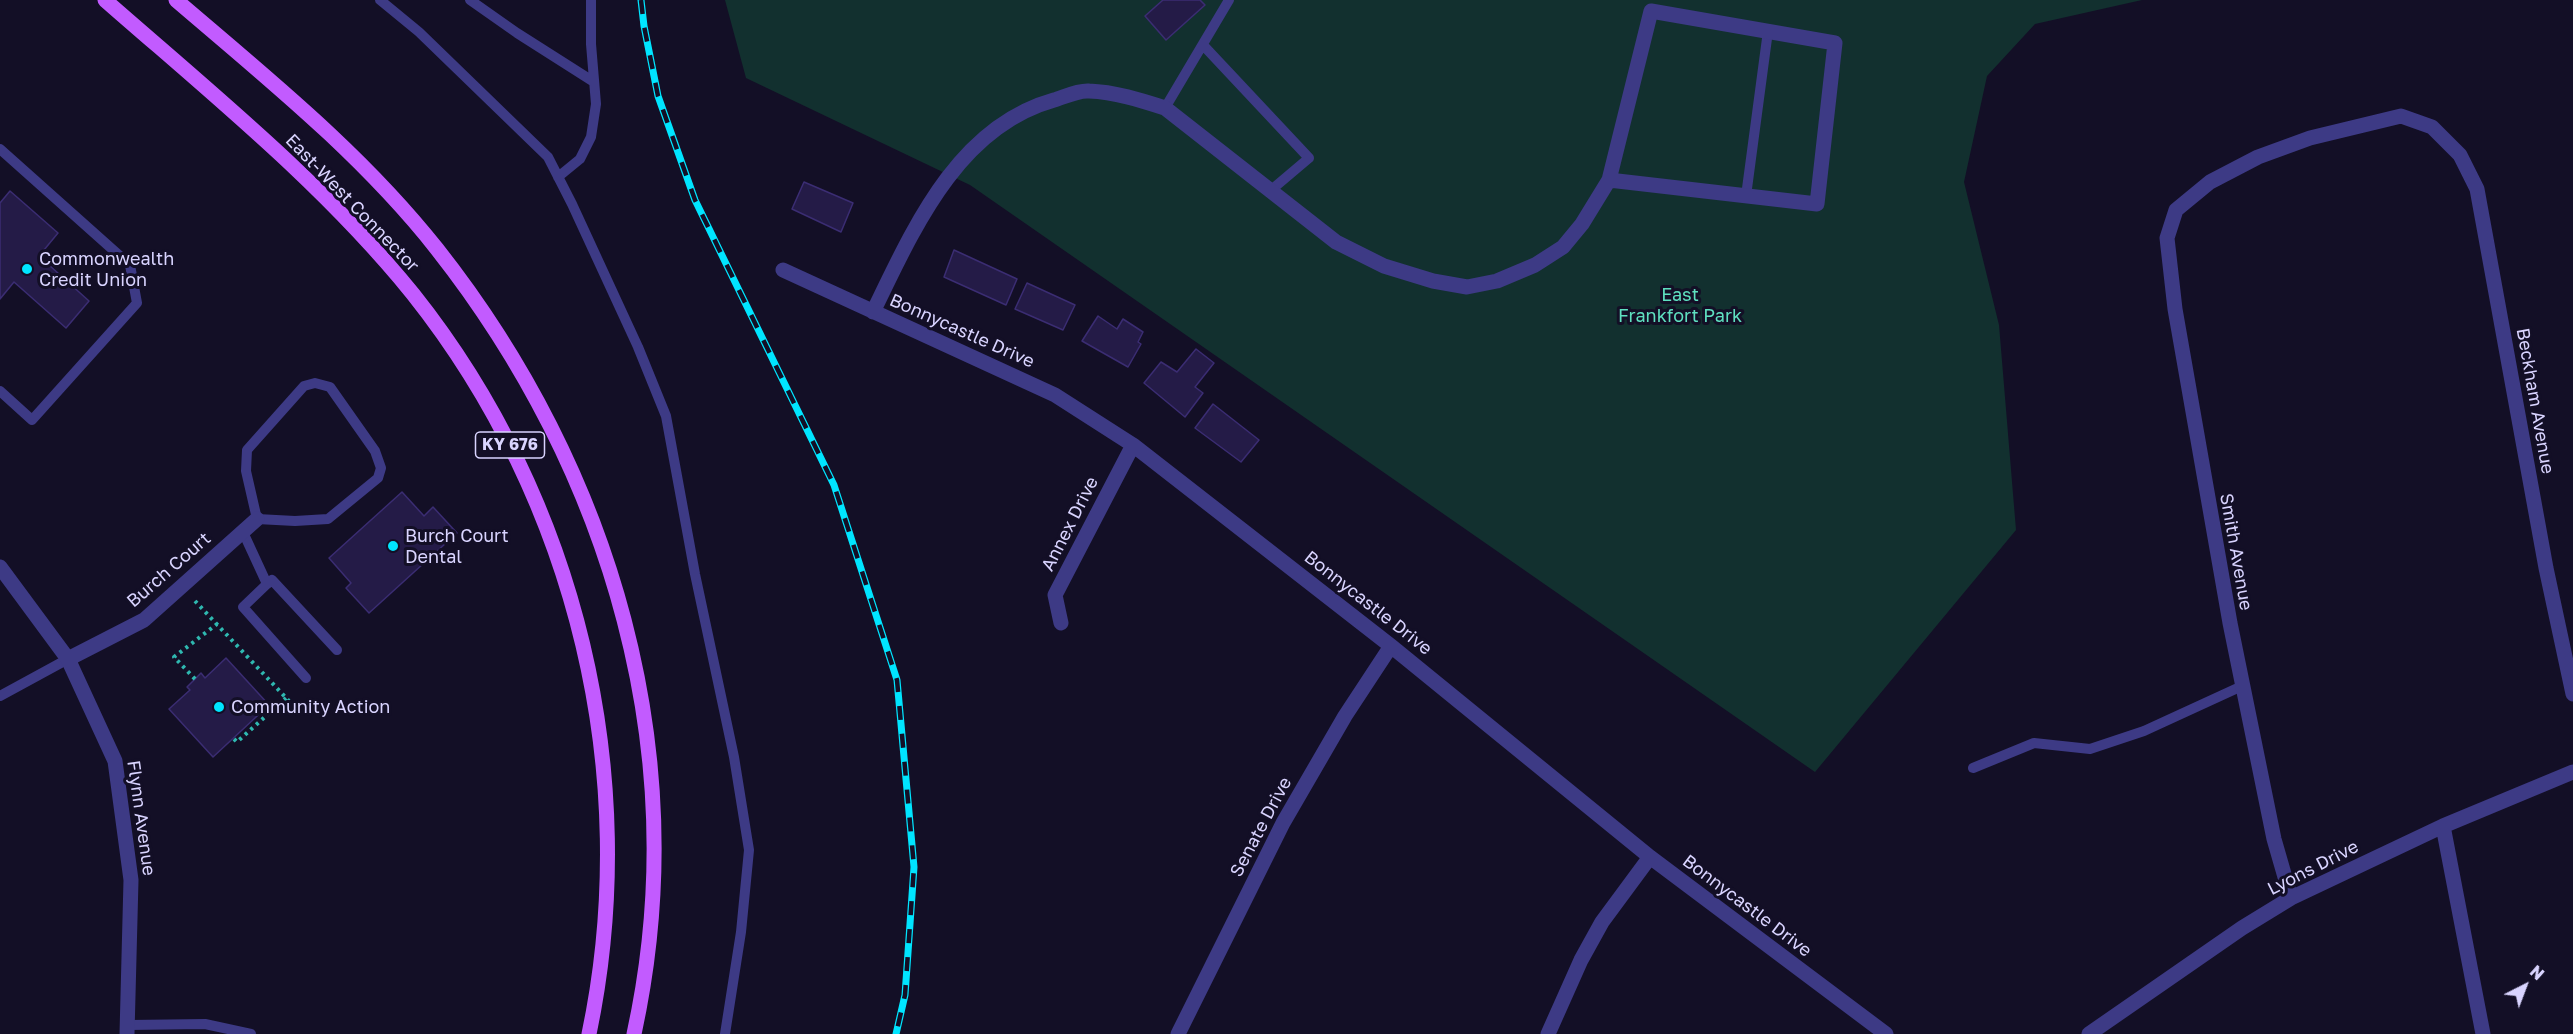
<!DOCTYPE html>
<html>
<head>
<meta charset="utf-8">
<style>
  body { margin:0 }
  #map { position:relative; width:2573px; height:1034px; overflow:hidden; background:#130f26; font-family:"Golos Text",sans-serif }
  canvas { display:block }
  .north { position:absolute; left:2495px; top:956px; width:60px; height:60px; -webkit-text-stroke:4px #130f26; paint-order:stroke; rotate:42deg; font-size:16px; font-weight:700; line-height:24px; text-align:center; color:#d9d4ff }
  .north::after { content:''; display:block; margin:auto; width:21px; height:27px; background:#d9d4ff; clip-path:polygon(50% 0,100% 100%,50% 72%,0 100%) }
</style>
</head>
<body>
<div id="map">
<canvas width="2573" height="1034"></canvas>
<div class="north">N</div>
</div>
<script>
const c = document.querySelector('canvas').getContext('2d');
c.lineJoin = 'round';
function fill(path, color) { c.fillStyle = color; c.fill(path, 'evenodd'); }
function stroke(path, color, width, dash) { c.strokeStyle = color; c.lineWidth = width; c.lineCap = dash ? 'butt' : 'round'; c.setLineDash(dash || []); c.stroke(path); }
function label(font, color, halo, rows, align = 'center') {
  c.font = font + ' "Golos Text",sans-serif'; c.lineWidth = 6; c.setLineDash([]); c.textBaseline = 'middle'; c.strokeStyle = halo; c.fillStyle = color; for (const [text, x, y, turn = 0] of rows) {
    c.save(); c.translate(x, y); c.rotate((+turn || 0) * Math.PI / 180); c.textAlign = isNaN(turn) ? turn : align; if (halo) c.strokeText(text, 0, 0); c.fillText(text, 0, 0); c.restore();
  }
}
fill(new Path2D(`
  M725,0H2142L2035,24L1987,76L1964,182L1999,325L2016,530L1815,772L970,185L746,78Z`), '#12302f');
const building = new Path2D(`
  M1163,0H1200L1205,5L1166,40L1145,16Z
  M804,182L853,203L841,232L792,209Z
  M10,191L58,233L39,256L89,301L66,328L14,282L0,299V203Z
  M954,250L1017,279L1006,305L944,277Z
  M1027,283L1075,305L1063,330L1015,309Z
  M1098,316L1117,329L1123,319L1143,332L1138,342L1141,344L1128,367L1082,341Z
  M1196,349L1214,363L1195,387L1203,393L1185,417L1144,383L1161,362L1177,372Z
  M1213,404L1259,440L1241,462L1195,428Z
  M402,492L424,516L433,507L457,533L369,613L346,588L351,583L329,558Z
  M226,658L269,705L213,757L169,709L190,690L187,687L201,673L205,678Z`);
fill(building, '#241b47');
stroke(building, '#3b2d73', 1.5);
stroke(new Path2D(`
  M195,601L289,701
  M195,679L174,657L217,624
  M234,739L237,742L286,698`), '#2fb8b0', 4, [3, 4.5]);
stroke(new Path2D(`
  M380,0L419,32L548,157L572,204L638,347L666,416L695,574L734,757L749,850L741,932L725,1034
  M470,0L517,33L594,82
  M1203,45L1309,158L1270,191
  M1165,108L1229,0
  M0,149L130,265L137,303L32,420L0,391
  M558,177L580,159L591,137L596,104L591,44V0
  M1746,196L1768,31
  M315,383L330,387L375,451L381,468L378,478L328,519L295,521L257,519L246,471L247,450L304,386Z
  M243,532L267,584L243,607L306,678
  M267,584L272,580L337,650
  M0,696L68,659
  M1973,768L2034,743L2090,749L2144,731L2242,686
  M129,1025L205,1024L251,1034`), '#3d3a85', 10);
stroke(new Path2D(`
  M783,270L1055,395L1133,445L1391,646L1650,857L1886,1034
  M873,312C913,230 957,127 1054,100C1064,97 1078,90 1089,91C1115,92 1140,100 1165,108L1336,242L1384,266L1433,281L1467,287L1497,281L1535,265L1563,247L1582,224L1609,180L1651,11L1835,43L1817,204L1609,180
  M0,567L68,659L115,761L131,880L127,1034
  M1061,623L1055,595L1133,445
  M68,659L144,620L257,519
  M2443,826L2483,1034
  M2291,898L2274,839L2230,623L2175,309L2167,238L2176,210L2210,182L2258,157L2310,138L2401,116L2432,127L2460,155L2477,189L2546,568L2573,694
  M1178,1034L1283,823L1345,716L1391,646
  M1548,1034L1581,960L1602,922L1650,857
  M2089,1034L2242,928L2291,898L2443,826L2573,772`), '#3d3a85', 15);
stroke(new Path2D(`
  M105,0C211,93 324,184 413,294C577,500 643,776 589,1034
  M176,0C267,78 362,154 437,249C612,471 695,754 634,1034`), '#c25bff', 15);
const rail = new Path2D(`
  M641,0L644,26L658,96L695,200L834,485L897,680L914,867L905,995L896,1034`);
stroke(rail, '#00e5ff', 7);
stroke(rail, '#130f26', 4.5, [14]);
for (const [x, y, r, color] of [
  [27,269,6,"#00e5ff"],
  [393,546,6,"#00e5ff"],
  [219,707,6,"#00e5ff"]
]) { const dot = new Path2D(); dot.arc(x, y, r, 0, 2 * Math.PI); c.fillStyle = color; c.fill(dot); stroke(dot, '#130f26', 2); }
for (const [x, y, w] of [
  [510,445,69]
]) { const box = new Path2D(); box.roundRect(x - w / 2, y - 13, w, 26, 4.5); c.fillStyle = '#130f26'; c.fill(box); stroke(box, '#d9d4ff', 1.5); }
label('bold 16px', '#d9d4ff', null, [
  ["KY 676",510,445]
]);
label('18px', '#d9d4ff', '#130f26', [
  ["East-West Connector",352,203,46],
  ["Bonnycastle Drive",962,331,24],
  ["Beckham Avenue",2535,401,80],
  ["Annex Drive",1070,524,-63],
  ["Smith Avenue",2236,552,80],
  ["Burch Court",169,570,-41],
  ["Bonnycastle Drive",1368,603,38],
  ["Flynn Avenue",141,818,82],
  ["Senate Drive",1261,827,-62],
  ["Lyons Drive",2313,868,-27],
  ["Bonnycastle Drive",1747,906,37]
]);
label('18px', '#d9d4ff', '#130f26', [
  ["Commonwealth",39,259],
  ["Credit Union",39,280],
  ["Burch Court",405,536],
  ["Dental",405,557],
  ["Community Action",231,707]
], 'left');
label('18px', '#5fe0c0', '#130f26', [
  ["East",1680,295],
  ["Frankfort Park",1680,316]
]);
</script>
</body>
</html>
